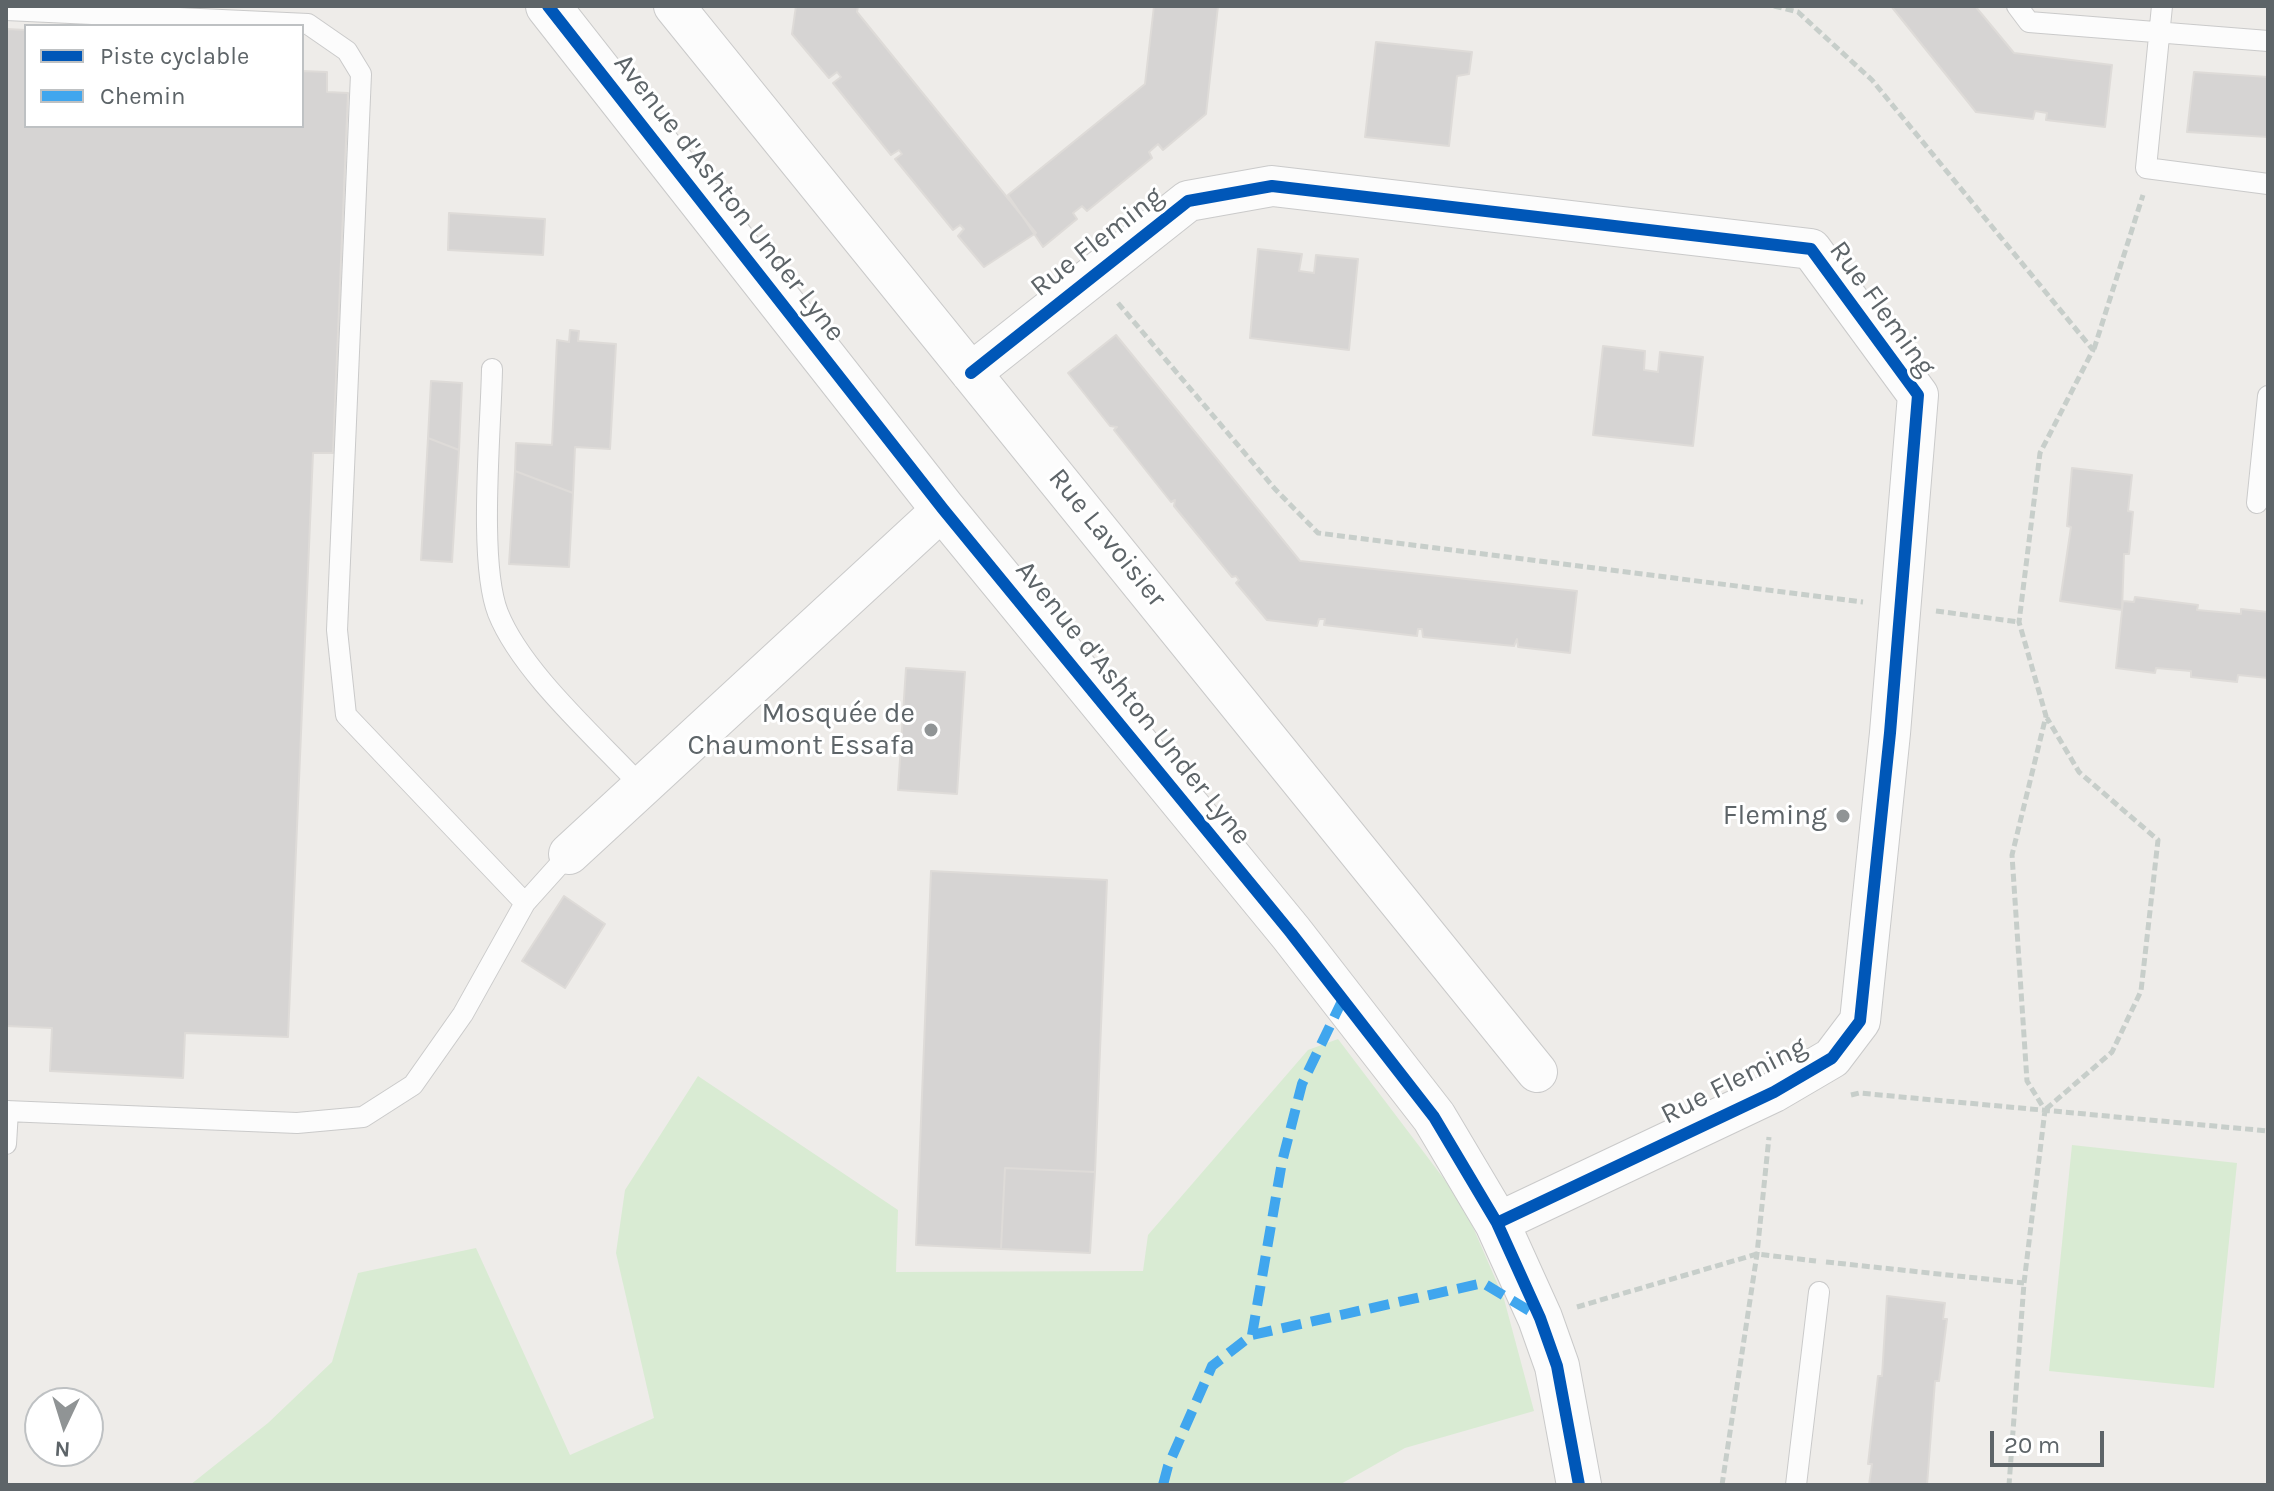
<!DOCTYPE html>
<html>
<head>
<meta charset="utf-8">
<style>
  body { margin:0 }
  #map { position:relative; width:2274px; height:1491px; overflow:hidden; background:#eeece9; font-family:Karla,sans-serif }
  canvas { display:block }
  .frame { position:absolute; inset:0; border:8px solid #5d6468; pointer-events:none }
  .legend { position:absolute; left:24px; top:24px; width:280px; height:104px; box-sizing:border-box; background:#fff; border:2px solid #bec1c3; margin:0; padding:10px 14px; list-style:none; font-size:24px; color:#5d6468 }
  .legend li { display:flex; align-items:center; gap:16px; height:40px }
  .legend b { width:40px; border:2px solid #bec1c3 }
  .north { position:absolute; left:24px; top:1387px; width:80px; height:80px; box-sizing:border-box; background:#fff; border:2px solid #bec1c3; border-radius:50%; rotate:184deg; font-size:22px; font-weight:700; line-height:32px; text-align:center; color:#5d6468 }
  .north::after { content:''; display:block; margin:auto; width:28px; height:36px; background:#909495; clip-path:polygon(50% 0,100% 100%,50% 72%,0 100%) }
  .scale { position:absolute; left:1990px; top:1431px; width:114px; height:36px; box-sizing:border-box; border:4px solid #5d6468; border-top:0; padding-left:10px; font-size:24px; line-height:28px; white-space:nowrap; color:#5d6468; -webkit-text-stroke:6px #fff; paint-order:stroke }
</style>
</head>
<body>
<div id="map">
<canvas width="2274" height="1491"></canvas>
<div class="frame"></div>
<ul class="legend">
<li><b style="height:10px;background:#0057b8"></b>Piste cyclable</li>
<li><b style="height:10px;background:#40a6ee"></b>Chemin</li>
</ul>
<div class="north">N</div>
<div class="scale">20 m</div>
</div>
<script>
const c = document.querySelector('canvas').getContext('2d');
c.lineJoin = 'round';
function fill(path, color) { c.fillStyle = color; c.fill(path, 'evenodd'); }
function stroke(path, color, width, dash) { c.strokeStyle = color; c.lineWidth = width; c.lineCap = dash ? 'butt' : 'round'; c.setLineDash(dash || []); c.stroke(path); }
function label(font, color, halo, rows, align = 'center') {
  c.font = font + ' Karla,sans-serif'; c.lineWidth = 6; c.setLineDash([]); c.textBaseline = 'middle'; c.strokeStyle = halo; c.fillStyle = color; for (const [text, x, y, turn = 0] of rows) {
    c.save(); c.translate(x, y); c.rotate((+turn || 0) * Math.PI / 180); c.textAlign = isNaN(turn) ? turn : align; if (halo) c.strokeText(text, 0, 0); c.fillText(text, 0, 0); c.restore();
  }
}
fill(new Path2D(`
  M1338,1039L1463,1204L1504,1299L1534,1411L1405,1448L1339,1485H190L268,1423L332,1362L358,1273L476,1248L570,1455L654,1418L616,1253L625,1190L698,1076L898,1210L896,1272L1143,1271L1148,1235L1308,1050Z
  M2072,1145L2237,1163L2214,1388L2049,1371Z`), '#d9ebd3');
const building = new Path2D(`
  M796,6H858L857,12L1036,233L984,267L958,236L964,229L960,225L953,230L895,159L902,154L899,150L891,155L833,83L841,77L837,72L829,78L792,34Z
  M1154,6H1218L1206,114L1163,150L1158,144L1149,152L1152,158L1087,211L1082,206L1073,213L1077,219L1043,247L1008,195L1145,84Z
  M1891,6H1975L2014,53L2112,65L2105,127L2046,120L2047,113L2035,111L2033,119L1976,112Z
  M6,29L26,30V126H302V71L327,72V92L348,93L333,453H313L288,1037L185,1033L183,1078L50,1071L52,1028L6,1026Z
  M1376,42L1472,52L1469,74L1457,76L1449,146L1365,137Z
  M2194,72L2268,77V137L2187,132Z
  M449,213L545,219L543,255L448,250Z
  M1258,249L1302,254L1299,271L1314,273L1316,255L1358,259L1349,350L1250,338Z
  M570,330L579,331L578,341L616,344L610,449L575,447L573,493L515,471L516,443L552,445L557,340L569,342Z
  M1116,335L1300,561L1577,591L1570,653L1518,647L1517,639L1514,646L1423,637L1422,629H1418L1417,636L1324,625L1325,619H1319L1317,626L1267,620L1236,583L1239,580L1236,576L1232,577L1174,506L1175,500L1171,502L1114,430L1117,427L1110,426L1068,373Z
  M1603,346L1645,351L1644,370L1658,372L1660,352L1703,357L1693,446L1593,435Z
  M431,381L462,383L459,450L428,438Z
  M428,438L459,450L452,562L421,560Z
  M2072,468L2132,475L2128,511L2133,512L2129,554H2124L2122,610L2060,601L2071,527L2067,526Z
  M515,471L573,493L569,567L509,564Z
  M2135,597L2198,605L2197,610L2241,614V609L2268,612V678L2238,675L2237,682L2191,677V671L2156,668L2155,673L2116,668L2123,601L2134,602Z
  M906,668L965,672L957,794L898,790Z
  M931,871L1107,880L1095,1172L1005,1168L1001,1249L916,1245Z
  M564,896L605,924L565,988L522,961Z
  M1005,1168L1095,1172L1090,1253L1001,1249Z
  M1887,1296L1945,1303L1943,1319H1947L1939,1381H1935L1927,1485H1869L1872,1464H1868L1878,1376H1882Z`);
fill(building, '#d6d4d3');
stroke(building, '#dedbd8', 2);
const service = new Path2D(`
  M2017,6L2029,22L2268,41
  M2162,6L2146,168L2268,184
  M6,10L308,24L347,51L361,74L337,630L346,715L525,903
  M492,369C491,429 478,562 498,613C522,673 597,738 642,787
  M2257,503L2268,396
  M6,1111L297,1123L363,1117L413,1085L463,1014L525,903L569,854
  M6,1144L8,1111
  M1796,1485L1819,1292`);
const minor = new Path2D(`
  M674,6L1537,1072
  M971,373L1188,201L1272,186L1811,249L1918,395L1890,733L1860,1021L1832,1058L1774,1092L1497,1223
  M569,854L943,509`);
const tertiary = new Path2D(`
  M548,6L943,509L1291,933L1434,1117L1497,1223L1540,1318L1557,1366L1579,1485`);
stroke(service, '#cacaca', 22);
stroke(minor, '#cacaca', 42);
stroke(tertiary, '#cacaca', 46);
stroke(new Path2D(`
  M1774,6L1798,12L1872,80L2093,350L2040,453L2019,622L2046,716L2012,855L2027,1081L2045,1110L2024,1283L2009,1485
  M1118,303L1275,489L1318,533L1863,602
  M2094,349L2143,195
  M1936,611L2019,622
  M1851,1095L1859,1093L2268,1131
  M2046,1109L2112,1052L2141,991L2158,840L2079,772L2047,718
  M1826,1262L2024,1283
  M1577,1307L1757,1254L1816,1261
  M1722,1485L1757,1254L1769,1137`), '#c7ceca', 5, [8, 4]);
stroke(service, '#fcfcfc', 20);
stroke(minor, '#fcfcfc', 40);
stroke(tertiary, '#fcfcfc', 44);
stroke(new Path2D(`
  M1252,1335L1282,1162L1302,1084L1343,999
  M1163,1485L1168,1466L1212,1366L1252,1335L1483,1283L1538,1316`), '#40a6ee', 10, [20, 10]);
stroke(new Path2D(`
  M548,6L943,509L1291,933L1434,1117L1497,1223L1540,1318L1557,1366L1579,1485
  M971,373L1188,201L1272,186L1811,249L1918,395L1890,733L1860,1021L1832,1058L1774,1092L1497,1223`), '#0057b8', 12);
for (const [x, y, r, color] of [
  [931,730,8,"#909495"],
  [1843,816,8,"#909495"]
]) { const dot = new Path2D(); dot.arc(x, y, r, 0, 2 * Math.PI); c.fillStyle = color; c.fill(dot); stroke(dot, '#fff', 3); }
label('28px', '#5d6468', '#fff', [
  ["Avenue d'Ashton Under Lyne",729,198,52],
  ["Rue Fleming",1097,242,-38],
  ["Rue Fleming",1882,309,54],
  ["Rue Lavoisier",1107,538,51],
  ["Avenue d'Ashton Under Lyne",1133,703,51],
  ["Rue Fleming",1734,1081,-27]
]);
label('28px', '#5d6468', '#fff', [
  ["Mosquée de",915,714],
  ["Chaumont Essafa",915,746],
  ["Fleming",1827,816]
], 'right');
</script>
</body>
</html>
